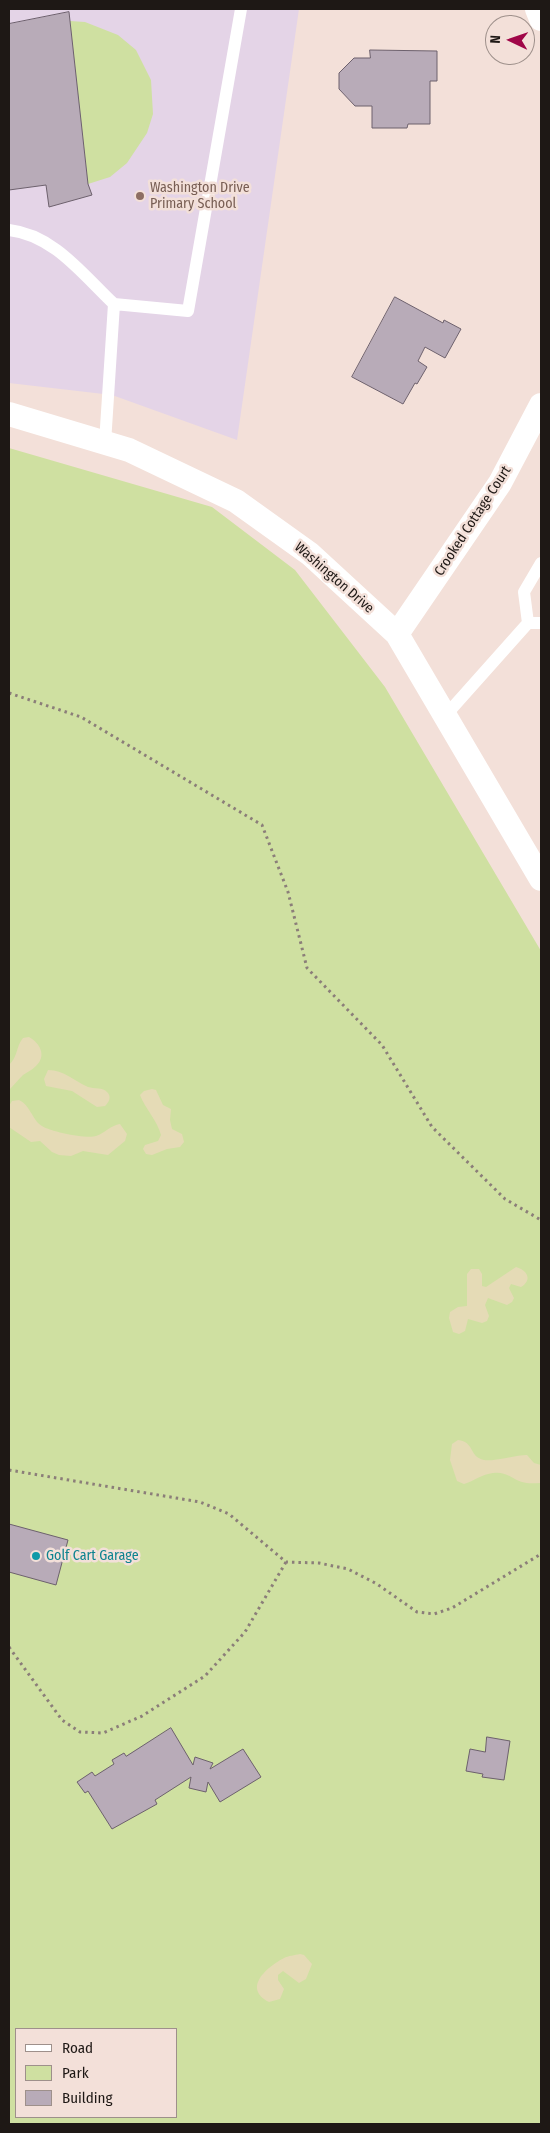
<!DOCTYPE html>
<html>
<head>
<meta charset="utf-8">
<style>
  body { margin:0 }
  #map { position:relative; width:550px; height:2133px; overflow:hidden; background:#f3e0d9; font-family:"Fira Sans Condensed",sans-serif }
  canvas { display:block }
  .frame { position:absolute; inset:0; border:10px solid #1e1815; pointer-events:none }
  .legend { position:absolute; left:15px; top:2028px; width:162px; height:90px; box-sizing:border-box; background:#f3e0d9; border:1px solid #9e908b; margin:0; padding:6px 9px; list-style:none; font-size:15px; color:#1e1815 }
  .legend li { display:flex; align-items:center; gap:10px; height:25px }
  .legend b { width:25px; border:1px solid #9e908b }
  .north { position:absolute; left:485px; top:15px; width:50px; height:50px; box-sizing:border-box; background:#f3e0d9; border:1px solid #9e908b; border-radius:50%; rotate:273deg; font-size:14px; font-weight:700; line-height:20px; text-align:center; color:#1e1815 }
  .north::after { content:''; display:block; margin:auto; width:18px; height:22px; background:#a00648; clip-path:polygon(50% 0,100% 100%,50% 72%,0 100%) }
</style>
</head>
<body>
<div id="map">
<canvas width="550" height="2133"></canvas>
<div class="frame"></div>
<ul class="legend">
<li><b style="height:6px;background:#fff"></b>Road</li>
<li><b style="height:14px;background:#cfe0a1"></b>Park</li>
<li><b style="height:14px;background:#b8abb8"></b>Building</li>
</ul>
<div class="north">N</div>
</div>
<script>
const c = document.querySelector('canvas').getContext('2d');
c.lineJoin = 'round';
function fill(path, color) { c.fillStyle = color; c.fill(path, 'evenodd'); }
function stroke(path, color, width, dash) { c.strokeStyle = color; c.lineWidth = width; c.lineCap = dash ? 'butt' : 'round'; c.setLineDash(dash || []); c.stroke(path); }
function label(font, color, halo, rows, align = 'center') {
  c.font = font + ' "Fira Sans Condensed",sans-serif'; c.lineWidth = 5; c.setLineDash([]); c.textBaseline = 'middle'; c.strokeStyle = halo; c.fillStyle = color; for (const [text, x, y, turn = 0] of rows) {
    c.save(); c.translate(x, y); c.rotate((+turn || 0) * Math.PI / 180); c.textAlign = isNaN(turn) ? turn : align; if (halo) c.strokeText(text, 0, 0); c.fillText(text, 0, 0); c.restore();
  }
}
fill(new Path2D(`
  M9,9H299L237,440L112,395L9,383Z`), '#e4d4e7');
fill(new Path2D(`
  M70,21L85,22L118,35L136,50L151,80L153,114L147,133L127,163L110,177L88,184Z
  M9,448L212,507L295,570L385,687L541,951V2124H9ZM16,2029H176V2117H16Z`), '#cfe0a1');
fill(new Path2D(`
  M29,1037C40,1043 47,1056 36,1066C32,1070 27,1072 23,1075C18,1080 14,1085 9,1090V1065C18,1057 16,1046 23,1038Z
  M48,1070C64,1070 74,1081 88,1087C94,1089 103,1087 107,1092C112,1097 109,1102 105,1106L97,1107L72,1091L46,1086L44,1079Z
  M152,1089L156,1090L163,1105L171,1109L170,1120L172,1129L182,1134L184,1142L180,1147L167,1149L152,1155L146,1154L143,1149L145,1145L158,1141L161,1135C157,1120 146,1110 140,1095L144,1091Z
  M19,1100C31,1106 32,1120 42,1126C51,1132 87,1139 96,1136C105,1133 111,1125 120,1124L127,1134L125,1141L108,1155L83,1151L71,1156L59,1155L52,1152L40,1141L31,1142L9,1127V1106L12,1101Z
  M516,1267C527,1270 533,1280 521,1287L511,1284L509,1288L514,1298L512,1302L507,1305L488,1298L485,1305L489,1316L487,1321L482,1323L468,1319L465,1331L459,1334L453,1332L449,1318L450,1312L458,1307L467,1306V1274L471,1269H479L482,1274V1286L486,1287Z
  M458,1440C475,1442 469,1457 484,1460C492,1462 516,1455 527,1455L534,1463L541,1465V1483C535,1483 528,1484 522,1482C511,1478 505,1471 493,1473C482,1474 474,1481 464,1484L457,1481L450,1460L452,1444Z
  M300,1954L304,1955L312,1964L306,1979L299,1983L283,1971L278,1975V1980L284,1989L280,1999L269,2002C242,1988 267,1967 284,1958C288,1956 295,1955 300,1954Z`), '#e5dbb6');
const building = new Path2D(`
  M69,12L88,184L92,195L49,207L46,185L9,190V24Z
  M370,50L437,51V81H430V124H408L407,128H372V106H355L339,89V73L354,58H370Z
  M395,297L443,323L444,320L461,329L445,358L425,347L418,361L427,367L417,384L415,383L403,404L352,377Z
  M9,1524L68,1540L56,1585L9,1572Z
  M171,1728L193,1765L195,1757L213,1763L210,1769L243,1749L261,1777L220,1802L208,1782L206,1792L189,1788L191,1777L155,1800L157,1804L112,1829L88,1791L85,1793L77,1782L92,1772L95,1776L114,1764L112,1760L124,1753L126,1756Z
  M487,1737L510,1741L504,1780L482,1777L483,1774L466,1771L470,1749L485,1752Z`);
fill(building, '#b8abb8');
stroke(building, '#6d616d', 1);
stroke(new Path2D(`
  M9,693L81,717L262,825L288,892L307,968L382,1045L432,1127L505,1199L541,1220
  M9,1470L200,1502L229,1514L286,1562L319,1563L348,1569L377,1584L417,1612L434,1614L452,1608L541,1554
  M9,1647L62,1720L80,1732L103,1733L142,1716L205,1676L245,1632L286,1562`), '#8b7e79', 3, [2.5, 4]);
stroke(new Path2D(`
  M9,230C54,235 83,275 114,304
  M105,443L114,304L188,311L241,9
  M528,623L524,592L541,563
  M446,715L528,623H541`), '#fff', 12);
stroke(new Path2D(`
  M537,9L541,19
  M9,414L129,450L236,501L310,554L397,634L541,879
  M397,634L500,483L541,405`), '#fff', 24);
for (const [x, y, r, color] of [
  [140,196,5,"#8d6e63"],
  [36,1556,5,"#0f9aa8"]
]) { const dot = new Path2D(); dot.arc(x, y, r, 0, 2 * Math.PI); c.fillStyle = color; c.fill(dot); stroke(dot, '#f3e0d9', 2); }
label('14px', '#785e54', '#f3e0d9', [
  ["Washington Drive",150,188],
  ["Primary School",150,204]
], 'left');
label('14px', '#1e1815', '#f3e0d9', [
  ["Crooked Cottage Court",473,521,-57],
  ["Washington Drive",334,578,41]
]);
label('14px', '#0d838f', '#f3e0d9', [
  ["Golf Cart Garage",46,1556]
], 'left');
</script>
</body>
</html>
